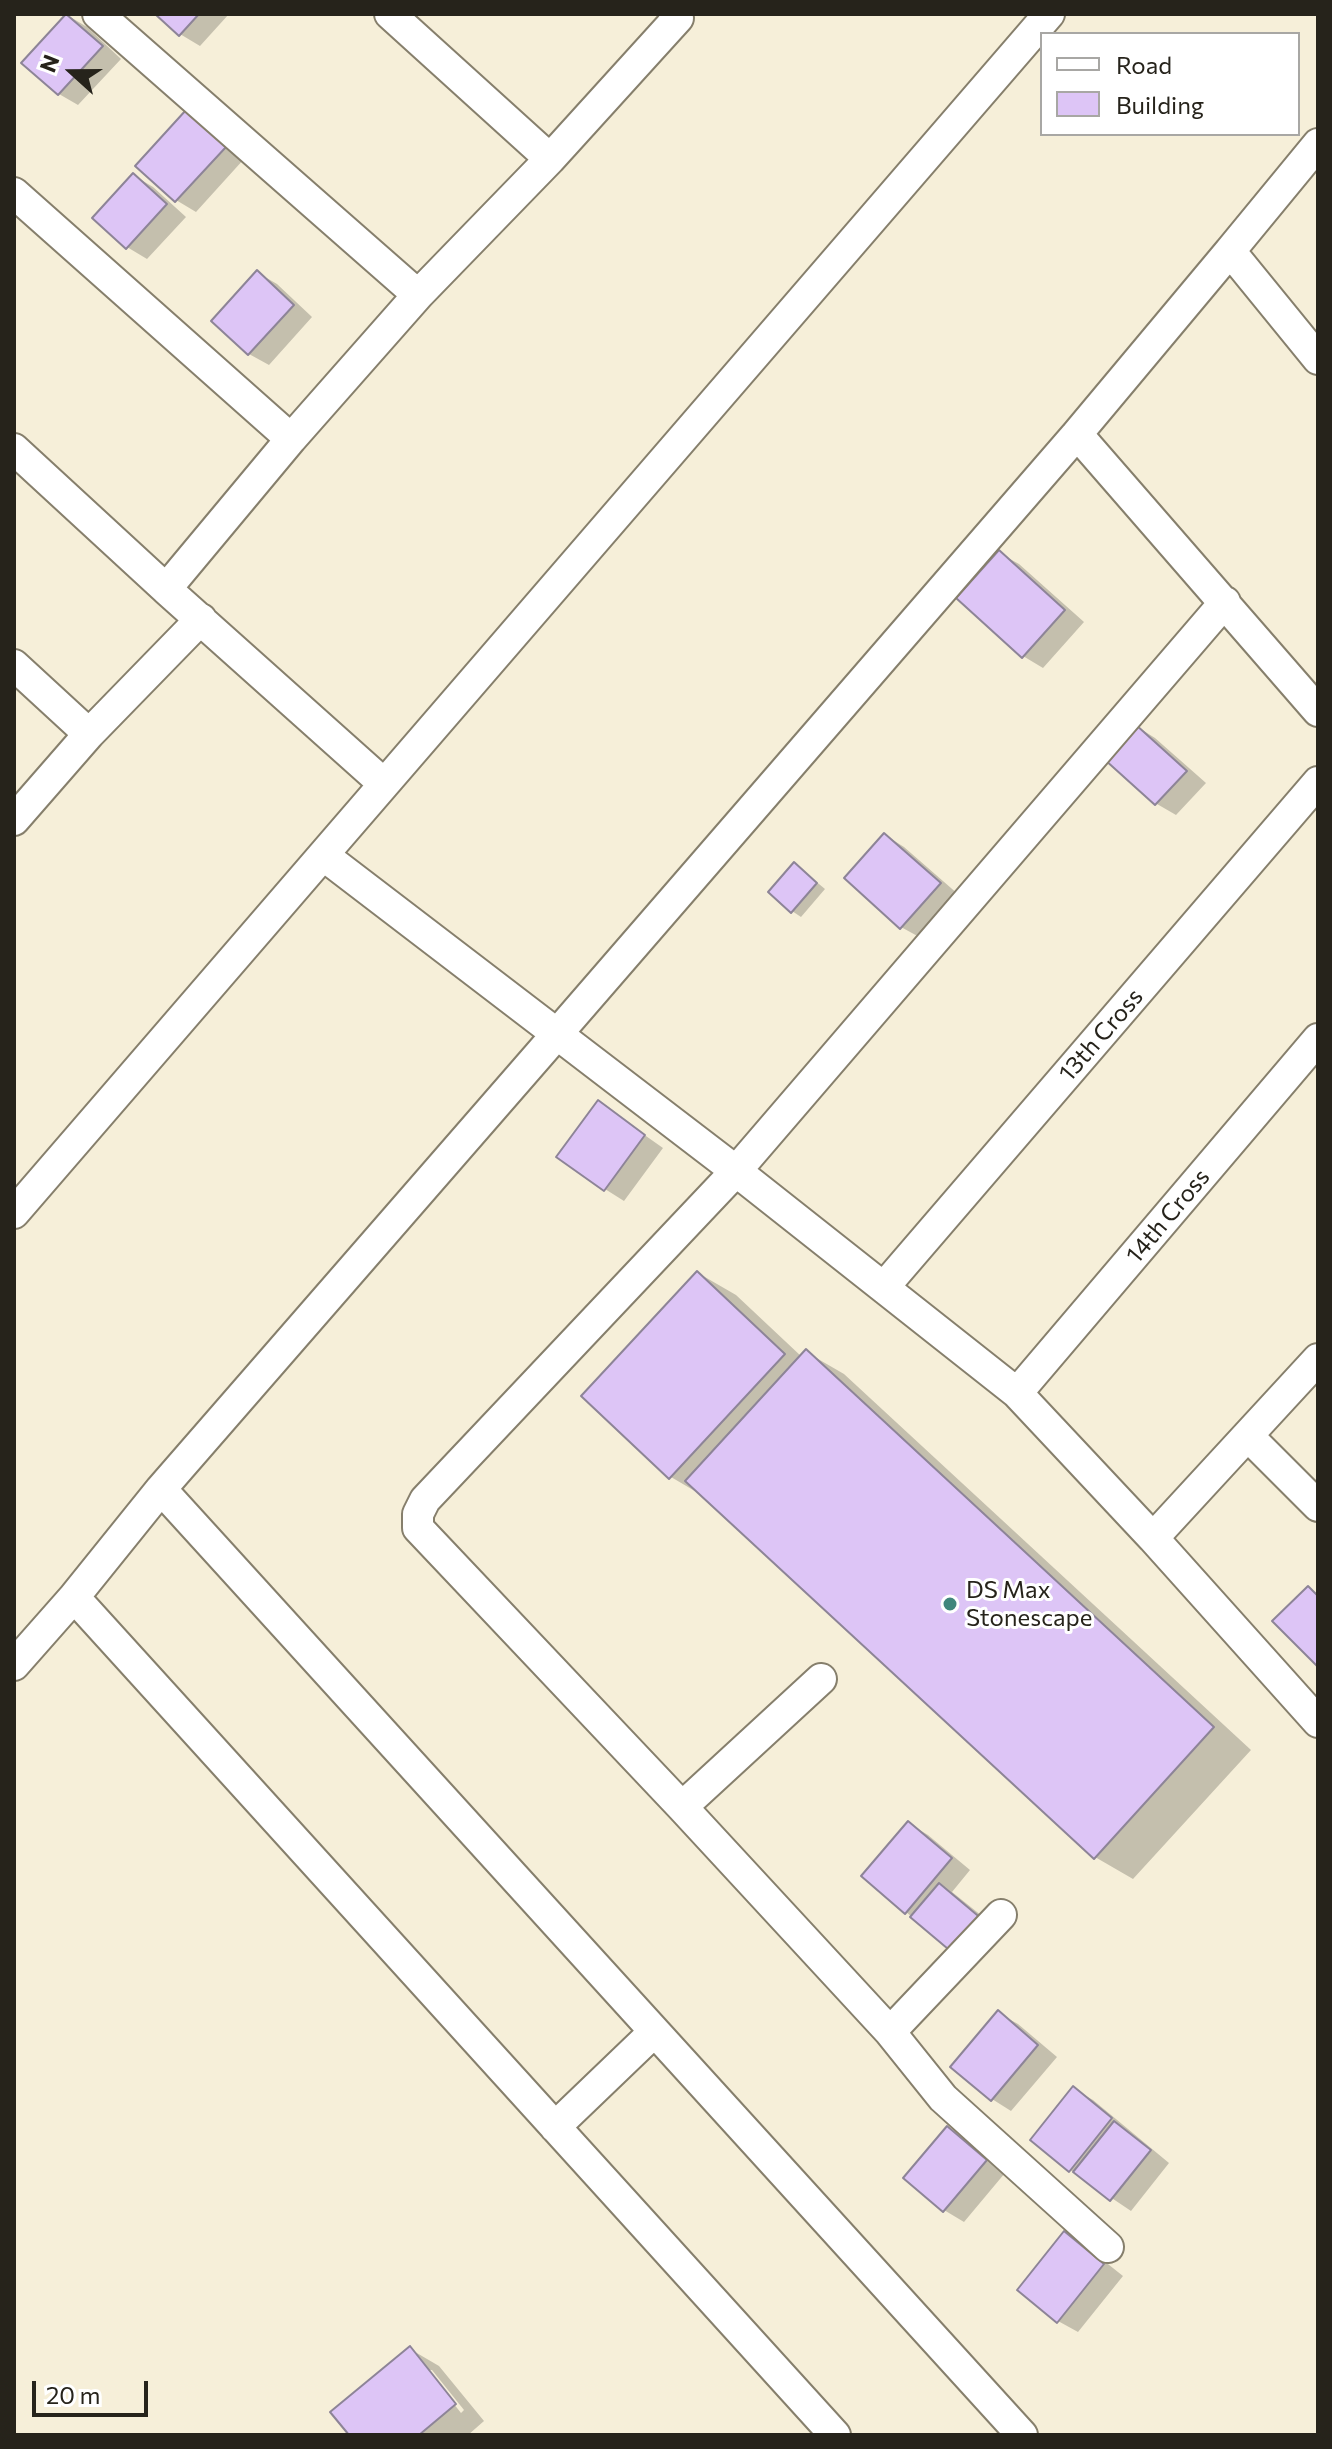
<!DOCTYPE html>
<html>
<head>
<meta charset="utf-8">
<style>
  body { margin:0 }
  #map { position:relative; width:1332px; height:2449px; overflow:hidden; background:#f6efd9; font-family:Commissioner,sans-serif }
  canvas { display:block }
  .frame { position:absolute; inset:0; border:16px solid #26231b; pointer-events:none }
  .legend { position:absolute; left:1040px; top:32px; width:260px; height:104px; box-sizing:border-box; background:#fff; border:2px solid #a8a7a4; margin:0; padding:10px 14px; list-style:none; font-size:24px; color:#26231b }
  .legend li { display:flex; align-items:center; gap:16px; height:40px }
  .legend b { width:40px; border:2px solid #a8a7a4 }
  .north { position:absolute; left:32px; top:32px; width:80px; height:80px; -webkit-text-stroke:6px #fff; paint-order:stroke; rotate:291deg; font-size:22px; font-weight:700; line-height:32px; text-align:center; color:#26231b }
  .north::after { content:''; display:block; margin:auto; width:28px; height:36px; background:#26231b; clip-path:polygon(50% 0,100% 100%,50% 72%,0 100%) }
  .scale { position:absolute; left:32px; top:2381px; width:116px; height:36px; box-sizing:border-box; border:4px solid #26231b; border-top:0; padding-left:10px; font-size:24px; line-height:28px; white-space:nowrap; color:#26231b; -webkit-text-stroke:6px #fff; paint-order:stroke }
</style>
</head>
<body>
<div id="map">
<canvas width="1332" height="2449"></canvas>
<div class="frame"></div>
<ul class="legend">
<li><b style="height:10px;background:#fff"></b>Road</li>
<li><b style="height:22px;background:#ddc5f6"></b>Building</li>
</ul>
<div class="north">N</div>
<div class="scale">20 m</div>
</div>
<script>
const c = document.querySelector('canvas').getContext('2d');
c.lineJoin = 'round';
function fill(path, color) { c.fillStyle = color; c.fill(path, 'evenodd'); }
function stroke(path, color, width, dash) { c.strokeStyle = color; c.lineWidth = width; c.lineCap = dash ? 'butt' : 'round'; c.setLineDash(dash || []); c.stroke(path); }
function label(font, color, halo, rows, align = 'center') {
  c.font = font + ' Commissioner,sans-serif'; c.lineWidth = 6; c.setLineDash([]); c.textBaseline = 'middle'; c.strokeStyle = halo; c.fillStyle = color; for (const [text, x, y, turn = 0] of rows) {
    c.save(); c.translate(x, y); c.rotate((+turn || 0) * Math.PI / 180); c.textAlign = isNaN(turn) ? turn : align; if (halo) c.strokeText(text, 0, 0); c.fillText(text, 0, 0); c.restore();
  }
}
fill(new Path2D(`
  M158,14H229L200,46L180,34Z
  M67,15L87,27L121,59L78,105L59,94Z
  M187,112L244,159L196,212L176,200Z
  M133,175L153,187L186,217L147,259L127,247Z
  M258,273L277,284L312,317L269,365L249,354Z
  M999,553L1019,564L1084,622L1043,668L1023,656Z
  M1136,726L1155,738L1206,783L1176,815L1157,804L1107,759Z
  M885,835L904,847L959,895L921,938L901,927Z
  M795,864L825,889L801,917L792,911Z
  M599,1103L663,1148L624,1201L605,1189Z
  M698,1273L736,1295L802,1357L806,1352L844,1374L1251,1750L1133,1879L1095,1857L705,1497L671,1477Z
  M908,1823L928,1835L970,1870L952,1892L1002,1932L975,1964L955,1953L906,1912Z
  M998,2013L1018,2024L1057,2057L1011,2111L992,2099Z
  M1074,2089L1093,2100L1169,2163L1131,2211L1070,2170Z
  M948,2129L967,2140L1005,2173L964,2222L944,2210Z
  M1064,2234L1084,2245L1123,2276L1078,2332L1058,2321Z
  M410,2349L439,2366L484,2421L468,2435H352ZM427,2370H432L464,2410L461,2413Z`), '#0003');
const building = new Path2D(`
  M66,14L103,46L58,95L21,63Z
  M155,14H199L179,36Z
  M186,110L226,147L175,202L135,166Z
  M133,173L167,204L126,249L92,218Z
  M257,270L294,305L248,355L211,321Z
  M999,550L1065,610L1022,658L956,598Z
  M1135,724L1187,771L1155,805L1104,759Z
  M884,833L941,883L900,929L844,878Z
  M794,862L817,883L791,913L768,892Z
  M598,1100L645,1135L604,1191L556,1157Z
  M697,1271L785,1354L669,1479L581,1396Z
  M806,1349L1214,1727L1094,1859L685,1481Z
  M1308,1586L1318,1596V1667L1272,1621Z
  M908,1821L952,1858L905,1914L861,1876Z
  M939,1883L983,1920L954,1954L910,1917Z
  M998,2010L1038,2045L991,2101L950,2067Z
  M1073,2086L1112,2118L1069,2172L1030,2140Z
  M1114,2121L1151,2150L1110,2201L1073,2172Z
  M947,2126L987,2160L943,2212L903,2178Z
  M1064,2231L1104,2264L1057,2323L1017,2290Z
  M410,2346L456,2404L419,2435H349L330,2412Z`);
fill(building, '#ddc5f6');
stroke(building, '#8d8497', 2);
const street = new Path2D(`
  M98,14L418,295
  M390,14L550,159
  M1318,144L1230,251L1318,359
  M14,193L291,439
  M1077,434L1318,711
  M14,449L166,589
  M14,665L89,734
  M383,783L166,589L291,439L418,295L550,159L678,18L674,14
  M14,820L89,734L201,619
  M323,855L557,1034L1077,434L1230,251
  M14,1213L1049,14
  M884,1287L1318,782
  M1017,1393L1318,1039
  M1248,1436L1318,1506
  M161,1489L1022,2435
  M1153,1538L1318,1722
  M14,1665L74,1597
  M682,1807L821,1679
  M890,2032L1001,1915
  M555,2127L654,2032
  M1108,2247L943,2098L890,2032L682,1807L418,1528V1514L425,1500L736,1171L1225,602
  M835,2435L74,1597L161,1489L557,1034L736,1171L1017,1393L1153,1538L1318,1359`);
stroke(street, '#867f6c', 34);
stroke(street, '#fff', 30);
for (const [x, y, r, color] of [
  [950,1604,8,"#40867c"]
]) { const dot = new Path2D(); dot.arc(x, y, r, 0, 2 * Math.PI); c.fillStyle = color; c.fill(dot); stroke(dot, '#fff', 3); }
label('24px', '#26231b', '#fff', [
  ["13th Cross",1101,1035,-49],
  ["14th Cross",1168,1216,-50]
]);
label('24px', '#26231b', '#fff', [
  ["DS Max",966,1590],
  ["Stonescape",966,1618]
], 'left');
</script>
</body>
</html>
